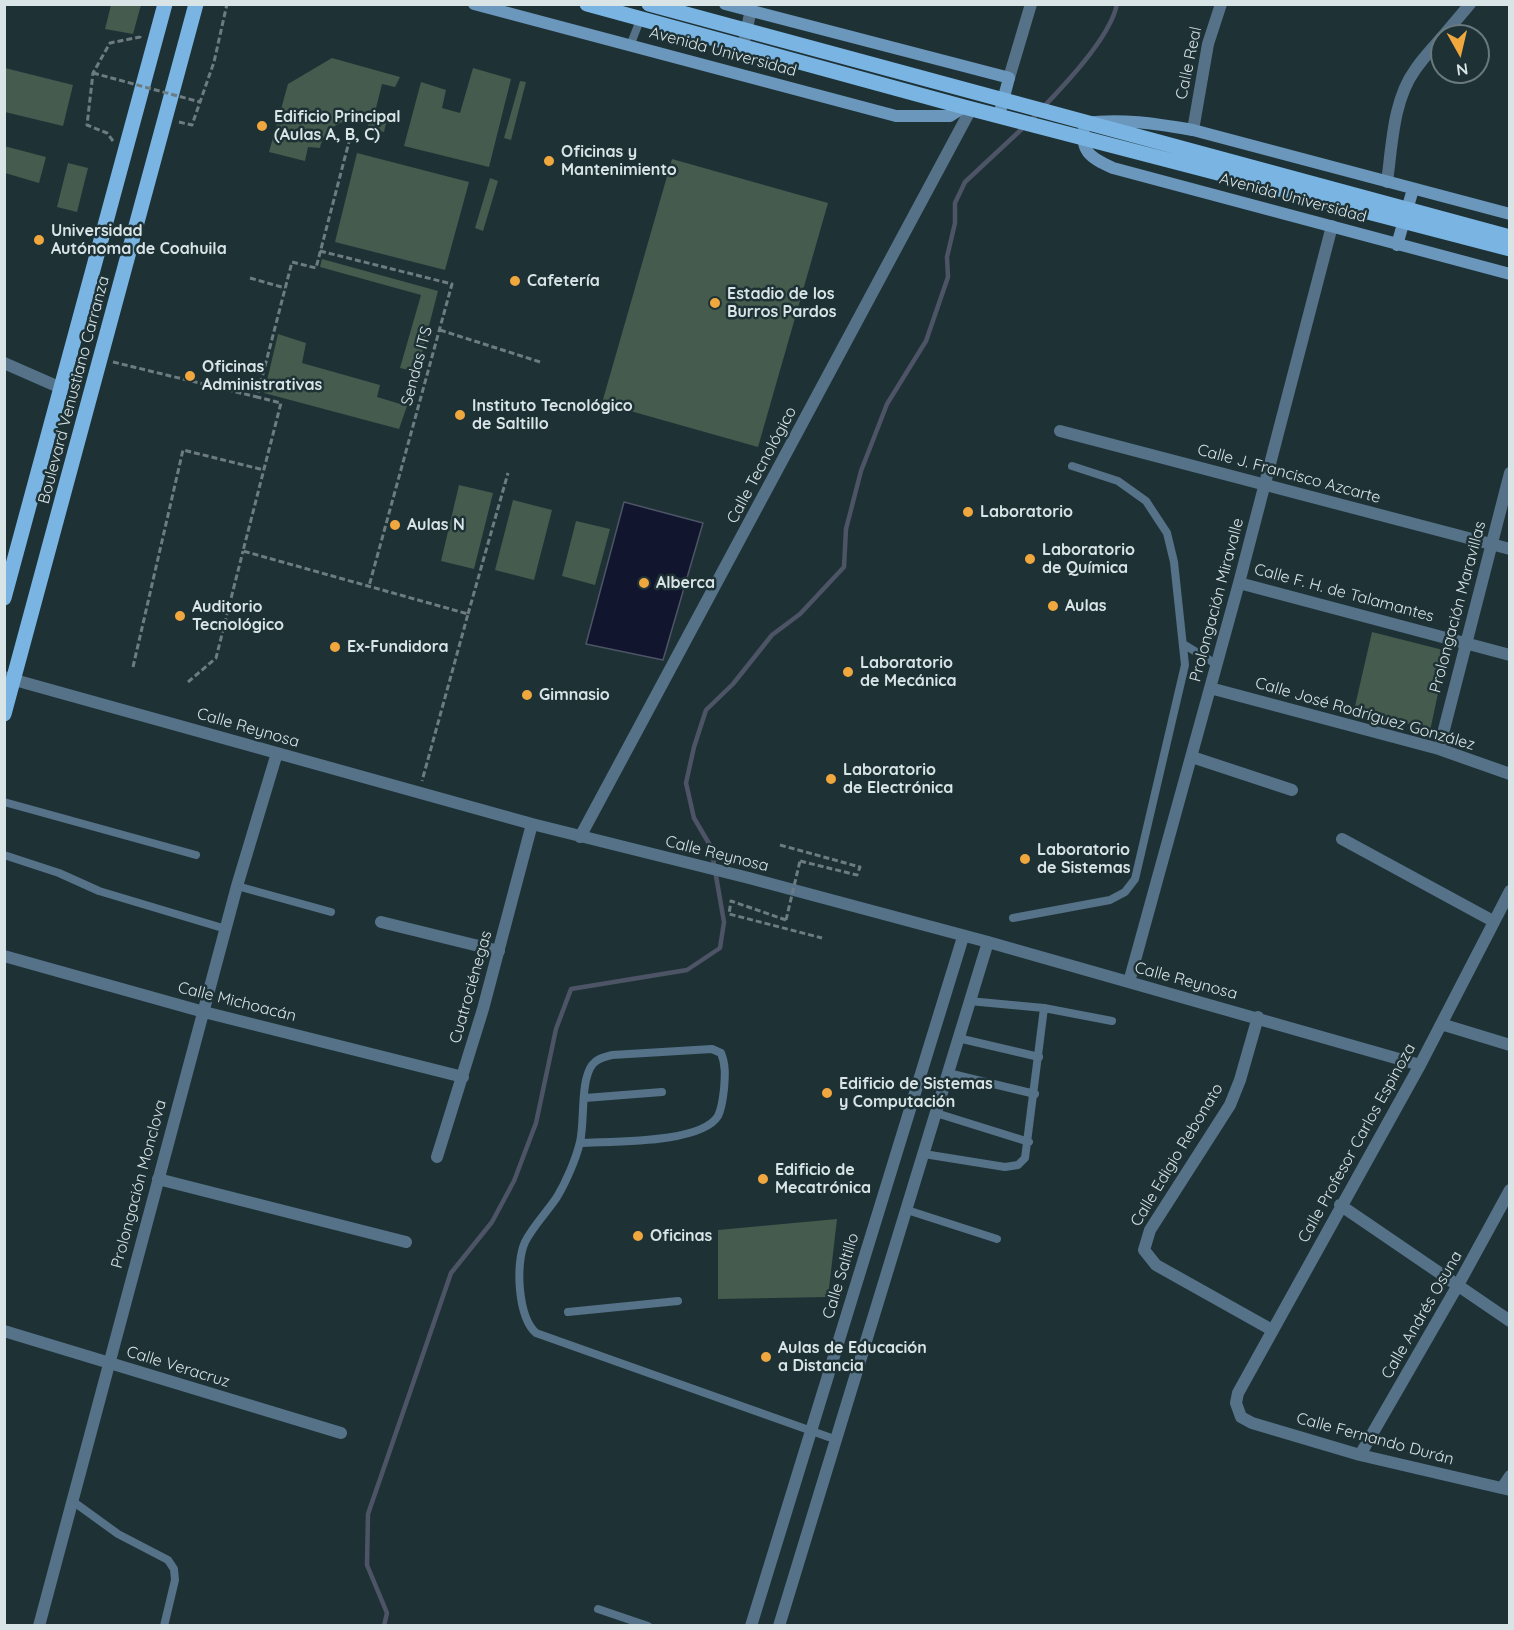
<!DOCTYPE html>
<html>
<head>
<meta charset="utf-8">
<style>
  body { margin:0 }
  #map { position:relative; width:1514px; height:1630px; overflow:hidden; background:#1e3236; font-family:Quicksand,sans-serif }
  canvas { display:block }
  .frame { position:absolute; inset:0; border:6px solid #d9e4e7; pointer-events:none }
  .north { position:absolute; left:1430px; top:24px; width:60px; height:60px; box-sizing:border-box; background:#1e3236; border:2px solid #69797d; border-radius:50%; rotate:172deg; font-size:16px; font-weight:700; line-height:24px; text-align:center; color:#d9e4e7 }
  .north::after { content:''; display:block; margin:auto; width:21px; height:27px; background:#efa73e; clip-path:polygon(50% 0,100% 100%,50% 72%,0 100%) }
</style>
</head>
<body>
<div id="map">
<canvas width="1514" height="1630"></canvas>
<div class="frame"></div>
<div class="north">N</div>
</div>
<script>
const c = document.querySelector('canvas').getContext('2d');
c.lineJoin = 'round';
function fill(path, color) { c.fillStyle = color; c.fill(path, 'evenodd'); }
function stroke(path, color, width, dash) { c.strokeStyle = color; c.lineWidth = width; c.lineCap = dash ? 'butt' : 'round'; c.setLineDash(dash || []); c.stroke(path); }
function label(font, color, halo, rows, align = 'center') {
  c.font = font + ' Quicksand,sans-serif'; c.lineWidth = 5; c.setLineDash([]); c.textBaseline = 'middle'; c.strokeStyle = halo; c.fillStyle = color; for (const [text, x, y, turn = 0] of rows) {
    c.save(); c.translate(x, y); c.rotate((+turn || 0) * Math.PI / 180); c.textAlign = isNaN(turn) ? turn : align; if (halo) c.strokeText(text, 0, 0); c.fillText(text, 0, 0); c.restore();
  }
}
fill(new Path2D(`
  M111,5H141L133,34L105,29Z
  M332,58L400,77L395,87L382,84L374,116L387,119L384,132L369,128L366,117C346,118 324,126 320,148L308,147L305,161L269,152L288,84Z
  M5,68L73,85L63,126L5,112Z
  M473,68L511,79L489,167L404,146L421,82L446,90L442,108L460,113Z
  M520,81L526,82L511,140L504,138Z
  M4,146L46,157L39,183L5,173Z
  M357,153L469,182L445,270L335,242Z
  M672,159L828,203L758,447L602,403Z
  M68,163L88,168L77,212L57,207Z
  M490,178L498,181L483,231L475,228Z
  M322,259L438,291L417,372L400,368L421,295L320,267Z
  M278,334L306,343L302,363L380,385L377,397L407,406L399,429L264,393Z
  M459,485L493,493L474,569L441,561Z
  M513,500L552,510L534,580L495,570Z
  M576,521L610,529L595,585L562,576Z
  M1372,632L1447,651L1430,731L1355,706Z
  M837,1219L828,1297L718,1299V1230Z`), '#445b4d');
const water = new Path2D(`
  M624,502L703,523L663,660L586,644Z`);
fill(water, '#11162e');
stroke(water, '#4d5466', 1.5);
stroke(new Path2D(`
  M1030,121C1056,94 1110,40 1117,4
  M384,1626L387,1613L367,1565L368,1514L451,1273L492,1222L514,1181L536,1123L556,1029L571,989L687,970L720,948L724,922L711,847L694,818L686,783L694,747L706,710L733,684L772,635L800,614L844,567L846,529L861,471L887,404L926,341L948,277L947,257L955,223V203L965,182L1024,127`), '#4d5466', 4.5);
stroke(new Path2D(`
  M179,122L192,125L214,62L227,4
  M350,138L316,268L292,262L257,397L281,403L243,551L468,614L422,781
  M113,141L107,133L87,125L93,73L110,43L140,37V34
  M320,251L452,284L369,586
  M250,278L285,288
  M440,330L540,362
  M113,362L257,397
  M468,614L508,473
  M133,667L183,450L264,470
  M188,682L216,658L243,551
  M780,845L860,867L857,875L800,861
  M786,920L731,901L729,914L822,938`), '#6c7c80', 3, [6, 3]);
stroke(new Path2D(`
  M630,46L640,20
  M1183,644L1216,664
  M4,802L196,855
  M4,855L59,873L99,891L226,929
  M237,886L331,912
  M1013,918L1110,900L1125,892L1135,879L1185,665L1174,562L1167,533L1146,501L1118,481L1072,466
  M1044,1008L1112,1021
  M958,1038L1039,1057
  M948,1073L1035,1094
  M585,1098L662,1092
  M936,1113L1029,1142
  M580,1143C611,1141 701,1144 718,1116C722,1108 723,1098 724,1089C725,1076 726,1065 721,1053L712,1049L612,1055C605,1057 597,1058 592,1065C580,1082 585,1121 580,1142C576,1159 566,1182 557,1197C547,1212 533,1226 525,1242C515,1264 518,1317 536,1333L837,1440
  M924,1154L1005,1167L1018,1165L1025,1158L1044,1008L969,1001
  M907,1210L997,1239
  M568,1312L678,1301
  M71,1500L118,1534L168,1560L174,1569L175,1580L164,1626
  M598,1609L648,1626`), '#557288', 8);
stroke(new Path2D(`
  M1443,36L1470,4
  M745,38L752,4
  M1009,78L1031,4
  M1193,130L1208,44L1221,4
  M1387,182C1392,146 1393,100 1415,70C1423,58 1433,48 1442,37
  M4,363L61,388
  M1060,431L1510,549
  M1239,583L1510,655
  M4,677L532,824L749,878L988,942L1420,1065
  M1210,688L1439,749L1510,774
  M1439,749L1510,473
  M1192,757L1292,790
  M580,837L971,109
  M1342,839L1493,921
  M1510,891L1420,1065L1238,1393L1236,1403L1241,1417L1252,1423L1360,1455L1510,1490
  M381,922L499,951
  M4,956L204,1012L463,1077
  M1129,982L1239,583L1332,226
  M1258,1017L1240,1080L1230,1105L1150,1230L1144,1250L1156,1265L1272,1330
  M1441,1024L1510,1045
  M437,1157L483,1009L532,824
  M158,1179L406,1242
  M1340,1205L1510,1321
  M4,1331L341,1433
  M1360,1455L1458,1285L1510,1190
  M1502,1488L1510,1476
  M39,1626L237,886L277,753
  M751,1626L963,937
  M779,1626L988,942`), '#557288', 12);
stroke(new Path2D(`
  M474,4L896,116H950L964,107
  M725,4L1006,77L1009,78L1001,108
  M1510,214L1193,130C1157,124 1122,118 1085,123C1079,151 1089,157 1113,168L1510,274
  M1397,245L1413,189`), '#6a97bb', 12);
stroke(new Path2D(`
  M587,4L964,107L1510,249
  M649,4L1510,237
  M4,598L165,4
  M4,714L196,4`), '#79b4e2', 15);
stroke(new Path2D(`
  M93,73L200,102
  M786,920L800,861`), '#6c7c80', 3, [6, 3]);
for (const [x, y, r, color] of [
  [262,126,6,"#efa73e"],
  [549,161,6,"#efa73e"],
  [39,240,6,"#efa73e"],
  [515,281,6,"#efa73e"],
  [715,303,6,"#efa73e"],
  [190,376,6,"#efa73e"],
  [460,415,6,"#efa73e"],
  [968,512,6,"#efa73e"],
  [395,525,6,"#efa73e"],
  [1030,559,6,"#efa73e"],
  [644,583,6,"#efa73e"],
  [1053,606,6,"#efa73e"],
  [180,616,6,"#efa73e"],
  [335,647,6,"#efa73e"],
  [848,672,6,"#efa73e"],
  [527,695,6,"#efa73e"],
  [831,779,6,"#efa73e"],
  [1025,859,6,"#efa73e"],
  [827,1093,6,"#efa73e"],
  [763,1179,6,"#efa73e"],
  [638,1236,6,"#efa73e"],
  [766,1357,6,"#efa73e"]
]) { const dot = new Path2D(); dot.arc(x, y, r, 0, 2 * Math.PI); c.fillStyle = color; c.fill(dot); stroke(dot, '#1e3236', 2); }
label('16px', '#d9e4e7', '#1e3236', [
  ["Avenida Universidad",723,52,15],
  ["Calle Real",1189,63,-78],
  ["Avenida Universidad",1293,198,15],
  ["Sendas ITS",417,366,-75],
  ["Boulevard Venustiano Carranza",74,390,-75],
  ["Calle Tecnológico",762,465,-62],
  ["Calle J. Francisco Azcarte",1289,474,15],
  ["Calle F. H. de Talamantes",1344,593,15],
  ["Prolongación Miravalle",1217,600,-75],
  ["Prolongación Maravillas",1458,607,-75],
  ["Calle José Rodríguez González",1365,714,16],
  ["Calle Reynosa",248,728,16],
  ["Calle Reynosa",717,854,14],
  ["Calle Reynosa",1186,981,15],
  ["Cuatrociénegas",471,987,-74],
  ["Calle Michoacán",237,1002,14],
  ["Calle Profesor Carlos Espinoza",1357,1143,-61],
  ["Calle Edigio Rebonato",1177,1155,-59],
  ["Prolongación Monclova",139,1184,-75],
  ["Calle Saltillo",841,1276,-73],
  ["Calle Andrés Osuna",1422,1315,-60],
  ["Calle Veracruz",178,1367,17],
  ["Calle Fernando Durán",1375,1439,15]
]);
label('bold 16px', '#d9e4e7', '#1e3236', [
  ["Edificio Principal",274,117],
  ["(Aulas A, B, C)",274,135],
  ["Oficinas y",561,152],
  ["Mantenimiento",561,170],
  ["Universidad",51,231],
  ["Autónoma de Coahuila",51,249],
  ["Cafetería",527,281],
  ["Estadio de los",727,294],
  ["Burros Pardos",727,312],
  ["Oficinas",202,367],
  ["Administrativas",202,385],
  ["Instituto Tecnológico",472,406],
  ["de Saltillo",472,424],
  ["Laboratorio",980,512],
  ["Aulas N",407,525],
  ["Laboratorio",1042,550],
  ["de Química",1042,568],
  ["Alberca",656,583],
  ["Aulas",1065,606],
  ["Auditorio",192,607],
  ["Tecnológico",192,625],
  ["Ex-Fundidora",347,647],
  ["Laboratorio",860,663],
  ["de Mecánica",860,681],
  ["Gimnasio",539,695],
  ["Laboratorio",843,770],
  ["de Electrónica",843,788],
  ["Laboratorio",1037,850],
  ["de Sistemas",1037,868],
  ["Edificio de Sistemas",839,1084],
  ["y Computación",839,1102],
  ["Edificio de",775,1170],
  ["Mecatrónica",775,1188],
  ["Oficinas",650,1236],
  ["Aulas de Educación",778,1348],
  ["a Distancia",778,1366]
], 'left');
</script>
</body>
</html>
